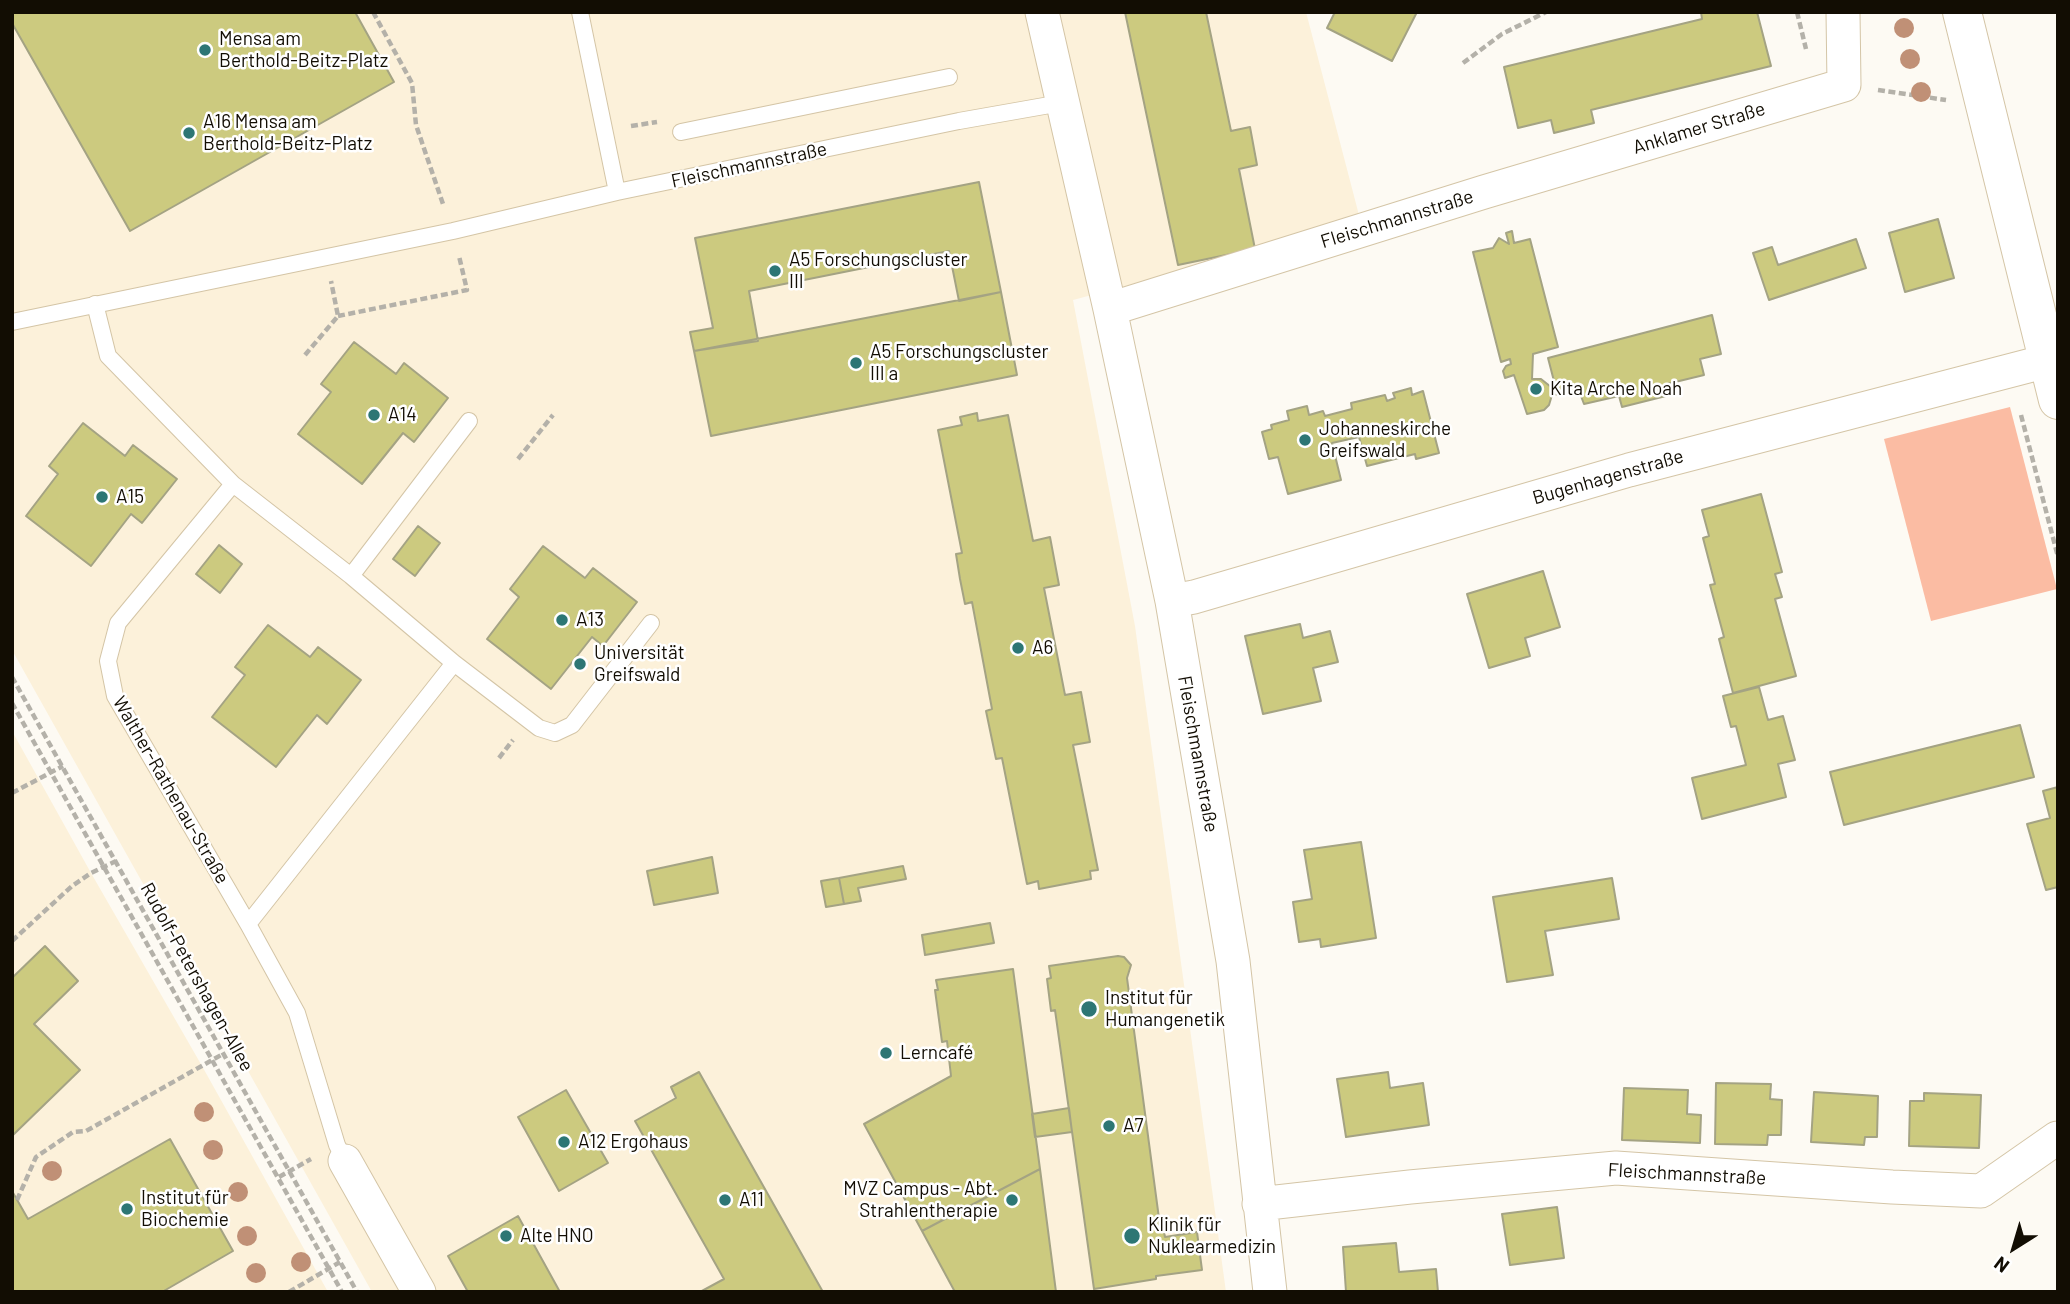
<!DOCTYPE html>
<html>
<head>
<meta charset="utf-8">
<style>
  body { margin:0 }
  #map { position:relative; width:2070px; height:1304px; overflow:hidden; background:#fdfaf3; font-family:Barlow,sans-serif }
  canvas { display:block }
  .frame { position:absolute; inset:0; border:14px solid #120d03; pointer-events:none }
  .north { position:absolute; left:1979px; top:1213px; width:70px; height:70px; -webkit-text-stroke:5px #fff; paint-order:stroke; rotate:217deg; font-size:19px; font-weight:700; line-height:28px; text-align:center; color:#120d03 }
  .north::after { content:''; display:block; margin:auto; width:24px; height:32px; background:#120d03; clip-path:polygon(50% 0,100% 100%,50% 72%,0 100%) }
</style>
</head>
<body>
<div id="map">
<canvas width="2070" height="1304"></canvas>
<div class="frame"></div>
<div class="north">N</div>
</div>
<script>
const c = document.querySelector('canvas').getContext('2d');
c.lineJoin = 'round';
function fill(path, color) { c.fillStyle = color; c.fill(path, 'evenodd'); }
function stroke(path, color, width, dash) { c.strokeStyle = color; c.lineWidth = width; c.lineCap = dash ? 'butt' : 'round'; c.setLineDash(dash || []); c.stroke(path); }
function label(font, color, halo, rows, align = 'center') {
  c.font = font + ' Barlow,sans-serif'; c.lineWidth = 5; c.setLineDash([]); c.textBaseline = 'middle'; c.strokeStyle = halo; c.fillStyle = color; for (const [text, x, y, turn = 0] of rows) {
    c.save(); c.translate(x, y); c.rotate((+turn || 0) * Math.PI / 180); c.textAlign = isNaN(turn) ? turn : align; if (halo) c.strokeText(text, 0, 0); c.fillText(text, 0, 0); c.restore();
  }
}
fill(new Path2D(`
  M12,12H1306L1360,219L1257,251L1073,300L1135,626L1226,1292H372L12,650Z
  M12,731L91,873L202,1066L328,1292H12Z`), '#fcf1da');
fill(new Path2D(`
  M2010,407L2057,589L1931,621L1884,439Z`), '#fbbca3');
const building = new Path2D(`
  M12,12H355L394,82L130,231L12,23Z
  M1125,12H1206L1231,131L1250,127L1257,165L1239,169L1255,249L1178,265Z
  M1335,12H1417L1392,61L1327,28Z
  M1701,12H1757L1771,66L1591,110L1594,123L1554,133L1551,120L1518,128L1504,67L1702,19Z
  M979,182L1001,292L959,301L949,251L749,291L758,341L694,351L690,332L713,328L695,238Z
  M1938,219L1954,278L1905,292L1889,233Z
  M1512,231L1514,243L1530,239L1558,347L1533,354L1532,379H1541L1551,387L1555,385L1548,358L1712,315L1721,354L1700,359L1704,375L1667,384L1670,395L1622,407L1619,396L1584,404L1579,391L1552,395L1549,405L1544,410L1527,414L1514,375L1505,378L1503,371L1506,366L1511,364L1510,359L1501,362L1473,252L1493,248L1499,238L1509,244L1506,233Z
  M1856,239L1866,268L1769,300L1753,253L1772,247L1778,265Z
  M1001,292L1017,375L711,436L694,351Z
  M354,342L396,374L404,363L448,398L414,442L403,433L362,484L298,434L331,392L321,384Z
  M1411,388L1412,395L1423,391L1439,453L1416,459L1415,454L1367,466L1359,437L1332,443L1341,480L1288,494L1278,457L1269,459L1262,432L1272,429L1271,425L1289,420L1287,411L1307,406L1309,415L1323,411L1325,416L1352,409L1351,403L1385,395L1387,401L1395,398L1393,393Z
  M977,413L978,421L1008,415L1033,541L1050,537L1059,585L1044,588L1065,695L1081,692L1090,742L1073,745L1098,870L1090,871L1091,879L1039,889L1038,881L1027,884L1002,758L996,759L986,711L992,709L972,602L965,604L960,579L956,554L962,553L938,430L962,425L960,417Z
  M83,423L125,456L133,445L177,479L142,523L131,514L91,566L26,516L58,474L49,466Z
  M1761,494L1782,572L1775,574L1782,597L1775,599L1796,676L1733,693L1719,639L1724,637L1710,585L1715,584L1703,538L1709,536L1702,510Z
  M418,526L440,543L415,576L393,559Z
  M219,545L242,564L220,593L196,574Z
  M543,546L585,578L593,568L637,602L603,646L592,637L551,689L487,639L519,597L510,589Z
  M1543,571L1560,627L1525,638L1530,656L1489,668L1467,594Z
  M1300,624L1303,638L1330,631L1338,662L1313,668L1321,701L1263,714L1245,636Z
  M268,625L310,657L318,647L361,680L327,724L317,715L276,767L212,717L245,675L235,667Z
  M1759,687L1768,720L1783,716L1795,760L1778,764L1786,797L1702,819L1692,778L1746,765L1736,726L1731,727L1723,696Z
  M2020,725L2034,777L1844,825L1830,772Z
  M2058,787V887L2046,890L2027,824L2050,818L2043,791Z
  M1361,842L1376,938L1321,947L1320,939L1299,942L1293,902L1312,899L1304,850Z
  M712,857L718,893L654,905L647,871Z
  M903,866L906,879L858,888L861,901L844,904L839,878Z
  M839,878L844,904L826,907L821,881Z
  M1612,878L1619,919L1545,931L1553,975L1507,982L1493,897Z
  M990,923L994,943L925,955L922,935Z
  M45,946L78,981L34,1024L80,1070L12,1136V978Z
  M1118,956L1124,957L1131,965L1127,978L1160,1226L1163,1227L1165,1237L1197,1232L1202,1270L1156,1276V1279L1094,1289L1055,1010L1051,1011L1047,979L1051,978L1049,966Z
  M1013,969L1040,1169L922,1231L864,1124L951,1076L947,1041L942,1042L935,990H938L936,980Z
  M699,1072L823,1292H700L724,1279L635,1121L676,1098L671,1087Z
  M1388,1072L1390,1088L1423,1083L1429,1125L1346,1137L1337,1079Z
  M1716,1083L1771,1084L1770,1099L1782,1100L1781,1135H1768L1767,1145L1715,1144Z
  M1624,1088L1688,1090L1687,1114L1701,1115L1700,1143L1622,1140Z
  M566,1090L608,1163L559,1191L518,1117Z
  M1814,1092L1878,1096L1877,1137H1865L1864,1145L1811,1142Z
  M1924,1093L1981,1095L1979,1148L1909,1146L1910,1101H1924Z
  M1069,1108L1072,1132L1035,1137L1032,1114Z
  M170,1139L233,1251L162,1292H12V1191L28,1219Z
  M1040,1169L1056,1292H955L922,1231Z
  M1557,1207L1564,1258L1510,1265L1502,1214Z
  M518,1216L560,1292H468L448,1256Z
  M1396,1243L1399,1272L1436,1269L1438,1292H1346L1343,1247Z`);
fill(building, '#ccca7f');
stroke(building, '#a4a383', 2);
const lane = new Path2D(`
  M580,12L617,192
  M681,132L949,77
  M95,304L108,356L233,484
  M12,322L453,231L617,192L959,121L1061,103
  M351,576L469,421
  M454,663L539,728L555,733L572,725L651,623
  M248,924L454,663L351,576L233,484L118,623L108,661L115,696L248,924L297,1013L337,1145L345,1161`);
const street = new Path2D(`
  M1042,12L1110,309L1172,601L1233,961L1270,1292
  M1110,309L1484,192L1844,85L1843,12
  M1172,601L1194,597L1629,470L2047,361
  M345,1161L419,1292
  M1259,1204L1410,1187L1616,1168L1892,1187L1981,1191L2057,1138`);
const secondary = new Path2D(`
  M1962,12L2058,400`);
stroke(lane, '#d4c5a6', 18);
stroke(street, '#d4c5a6', 35);
stroke(secondary, '#d4c5a6', 40);
stroke(new Path2D(`
  M373,12L412,83L416,125L444,207
  M1797,12L1806,49
  M1463,63L1502,34L1546,12
  M1878,90L1946,100
  M631,126L657,122
  M338,316L467,290L459,256
  M305,355L338,316L331,281
  M2021,415L2058,557
  M518,459L553,415
  M12,677L357,1292
  M12,703L342,1292
  M499,758L513,740
  M12,793L63,766
  M12,941L72,886L91,873L116,861
  M279,1177L311,1159
  M17,1200L36,1157L73,1132L86,1131L223,1054
  M289,1292L340,1262`), '#b4b1a9', 4.5, [7, 3.5]);
stroke(lane, '#fff', 16);
stroke(street, '#fff', 33);
stroke(secondary, '#fff', 38);
c.fillStyle = '#c09076';
for (const [x, y] of [
  [1904,28],
  [1910,59],
  [1921,92],
  [204,1112],
  [213,1150],
  [52,1171],
  [238,1192],
  [247,1236],
  [301,1262],
  [256,1273]
]) { c.beginPath(); c.arc(x, y, 10, 0, 2 * Math.PI); c.fill(); }
for (const [x, y, r, color] of [
  [205,50,7,"#2d7674"],
  [189,133,7,"#2d7674"],
  [775,271,7,"#2d7674"],
  [856,363,7,"#2d7674"],
  [1536,389,7,"#2d7674"],
  [374,415,7,"#2d7674"],
  [1305,440,7,"#2d7674"],
  [102,497,7,"#2d7674"],
  [562,620,7,"#2d7674"],
  [1018,648,7,"#2d7674"],
  [580,664,7,"#2d7674"],
  [1089,1009,9,"#2d7674"],
  [886,1053,7,"#2d7674"],
  [1109,1126,7,"#2d7674"],
  [564,1142,7,"#2d7674"],
  [725,1200,7,"#2d7674"],
  [1012,1200,7,"#2d7674"],
  [127,1209,7,"#2d7674"],
  [506,1236,7,"#2d7674"],
  [1132,1236,9,"#2d7674"]
]) { const dot = new Path2D(); dot.arc(x, y, r, 0, 2 * Math.PI); c.fillStyle = color; c.fill(dot); stroke(dot, '#fff', 2.5); }
label('19px', '#120d03', '#fff', [
  ["Mensa am",219,39],
  ["Berthold-Beitz-Platz",219,61],
  ["A16 Mensa am",203,122],
  ["Berthold-Beitz-Platz",203,144],
  ["A5 Forschungscluster",789,260],
  ["III",789,282],
  ["A5 Forschungscluster",870,352],
  ["III a",870,374],
  ["Kita Arche Noah",1550,389],
  ["A14",388,415],
  ["Johanneskirche",1319,429],
  ["Greifswald",1319,451],
  ["A15",116,497],
  ["A13",576,620],
  ["A6",1032,648],
  ["Universität",594,653],
  ["Greifswald",594,675],
  ["Institut für",1105,998],
  ["Humangenetik",1105,1020],
  ["Lerncafé",900,1053],
  ["A7",1123,1126],
  ["A12 Ergohaus",578,1142],
  ["MVZ Campus - Abt.",998,1189,"right"],
  ["Strahlentherapie",998,1211,"right"],
  ["Institut für",141,1198],
  ["Biochemie",141,1220],
  ["A11",739,1200],
  ["Klinik für",1148,1225],
  ["Nuklearmedizin",1148,1247],
  ["Alte HNO",520,1236]
], 'left');
label('19px', '#120d03', '#fff', [
  ["Anklamer Straße",1699,128,-17],
  ["Fleischmannstraße",749,165,-12],
  ["Fleischmannstraße",1397,219,-17],
  ["Bugenhagenstraße",1608,477,-16],
  ["Fleischmannstraße",1198,754,80],
  ["Walther-Rathenau-Straße",171,790,60],
  ["Rudolf-Petershagen-Allee",197,977,61],
  ["Fleischmannstraße",1687,1174,3]
]);
</script>
</body>
</html>
